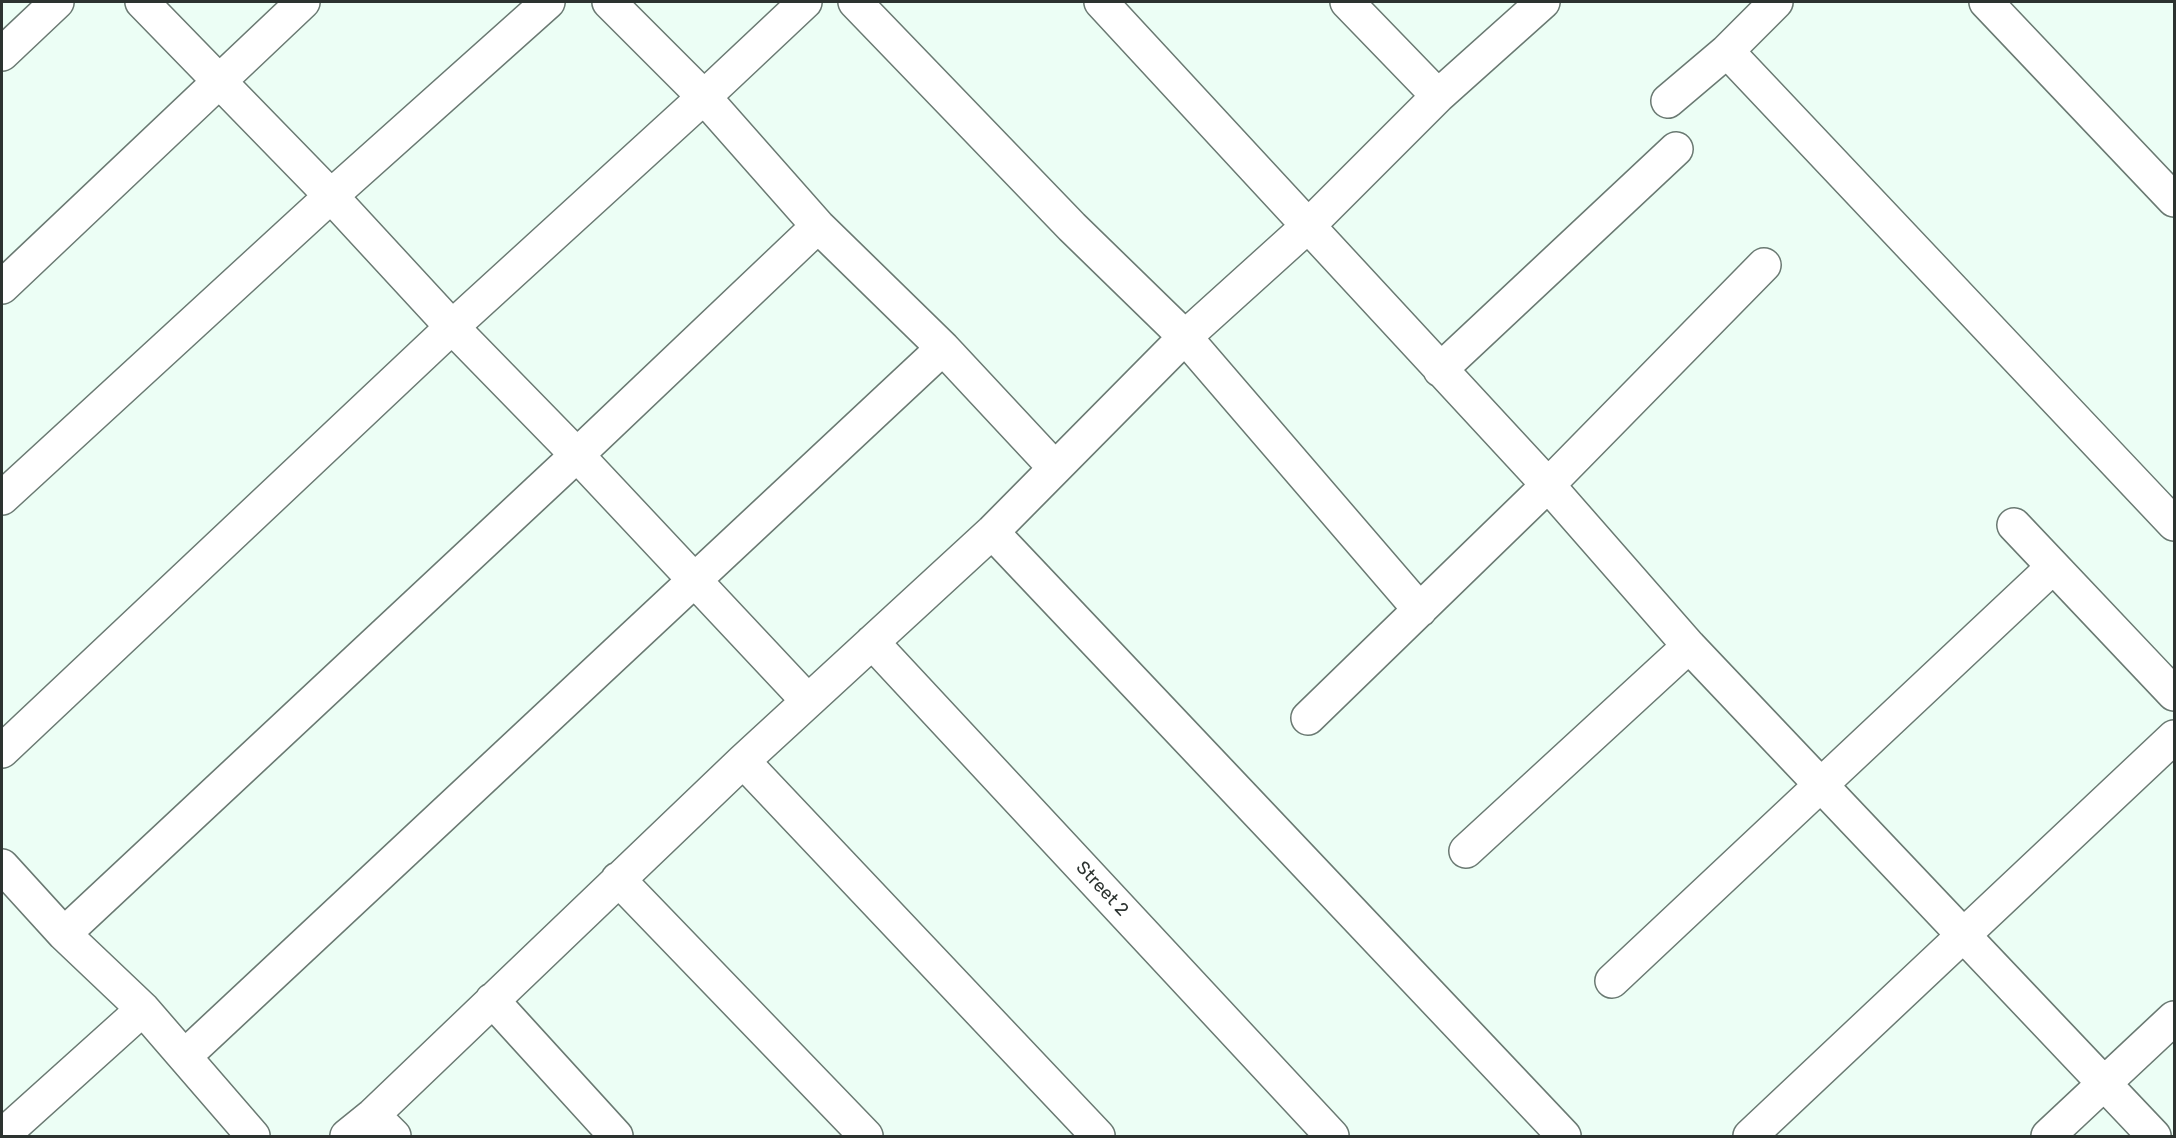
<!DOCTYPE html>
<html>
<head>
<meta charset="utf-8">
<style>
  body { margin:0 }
  #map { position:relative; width:2176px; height:1138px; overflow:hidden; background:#ecfef5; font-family:Rubik,sans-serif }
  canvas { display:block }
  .frame { position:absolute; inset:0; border:3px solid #2c3330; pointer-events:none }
</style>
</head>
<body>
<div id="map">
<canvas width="2176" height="1138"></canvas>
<div class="frame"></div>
</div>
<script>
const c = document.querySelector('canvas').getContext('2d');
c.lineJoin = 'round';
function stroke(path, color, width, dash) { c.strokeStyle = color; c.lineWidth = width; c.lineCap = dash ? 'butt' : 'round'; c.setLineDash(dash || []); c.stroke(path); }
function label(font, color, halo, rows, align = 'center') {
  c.font = font + ' Rubik,sans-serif'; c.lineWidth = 4.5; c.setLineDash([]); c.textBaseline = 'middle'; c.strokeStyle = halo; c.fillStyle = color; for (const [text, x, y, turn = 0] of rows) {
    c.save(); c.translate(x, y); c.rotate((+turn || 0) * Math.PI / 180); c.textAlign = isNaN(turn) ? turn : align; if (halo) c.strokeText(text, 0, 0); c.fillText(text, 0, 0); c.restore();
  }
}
const minor = new Path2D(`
  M142,2L331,196L452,327L577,455L807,700
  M609,2L704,97L818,226L943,348L1055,468
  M855,2L1072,227L1185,337L1420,610
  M1101,2L1548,485L1689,646L2154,1136
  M1347,2L1438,96
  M1776,2L1727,51L2174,524
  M1986,2L2174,200
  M2,54L57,2
  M1668,101L1727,51
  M2,287L303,2
  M1440,370L1676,149
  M2,498L331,196L548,2
  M2014,525L2174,694
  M992,532L1564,1136
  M872,642L1332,1136
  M1308,718L1548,485L1764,265
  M2,751L452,327L704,97L805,2
  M743,761L1098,1136
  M1466,851L1689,646
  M2,866L64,934L143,1009L253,1136
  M618,879L866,1136
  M64,934L577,455L818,226
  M1612,981L2053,567
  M492,1000L616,1136
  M185,1056L943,348
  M373,1115L394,1136
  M2,1136L143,1009
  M347,1136L373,1115L743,761L992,532L1185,337L1309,225L1438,96L1543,2
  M1750,1136L2174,737
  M2048,1136L2174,1018`);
stroke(minor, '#6a7972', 36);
stroke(minor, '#fff', 33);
label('18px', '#2c3330', '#fff', [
  ["Street 2",1102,889,47]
]);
</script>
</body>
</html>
